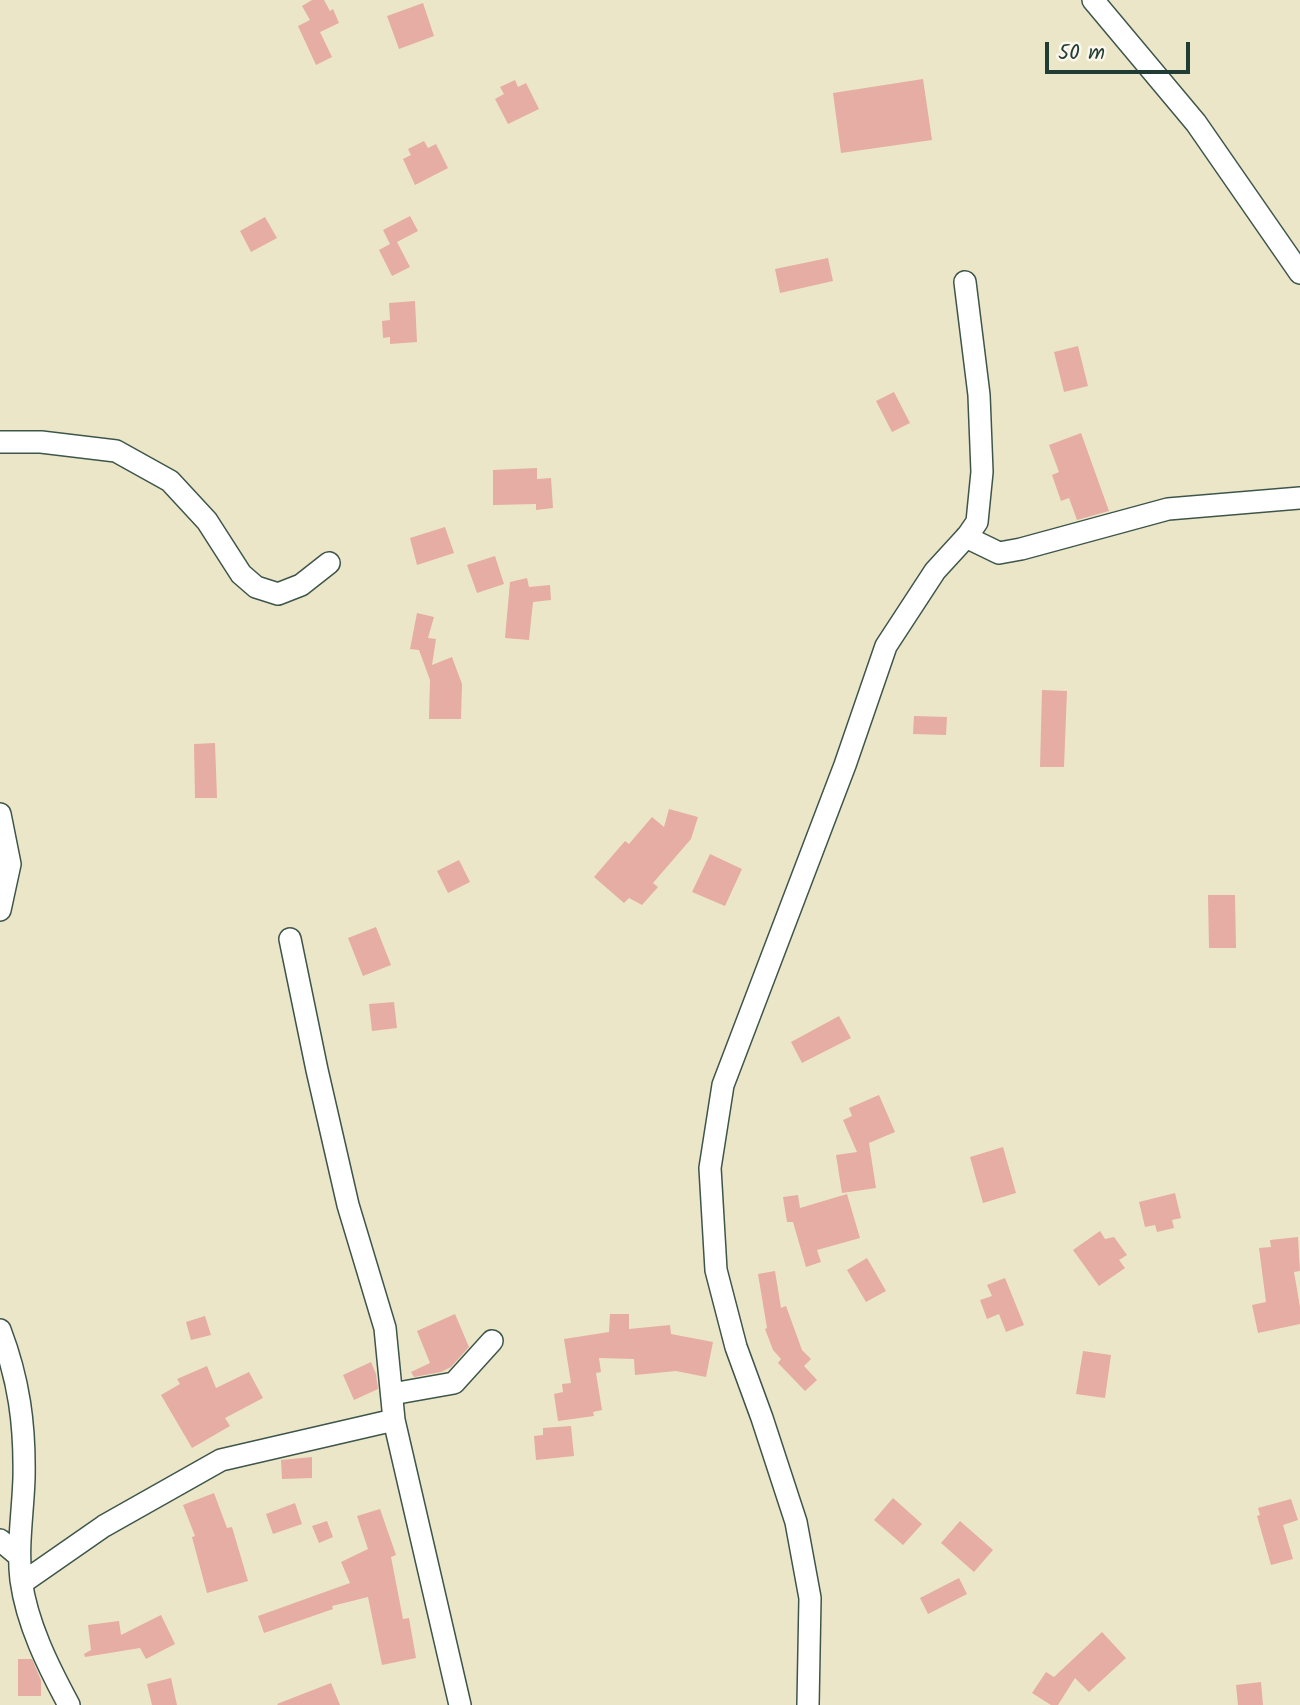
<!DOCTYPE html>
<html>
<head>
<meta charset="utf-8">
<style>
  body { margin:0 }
  #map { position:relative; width:1300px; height:1705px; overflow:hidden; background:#ece6c8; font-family:Kalam,sans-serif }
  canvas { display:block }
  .scale { position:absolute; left:1045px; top:42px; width:145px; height:32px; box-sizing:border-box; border:4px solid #1f3d34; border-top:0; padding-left:9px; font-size:21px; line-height:24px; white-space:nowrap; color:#1f3d34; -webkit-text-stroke:5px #fbf7ec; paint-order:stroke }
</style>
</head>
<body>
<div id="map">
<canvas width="1300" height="1705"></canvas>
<div class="scale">50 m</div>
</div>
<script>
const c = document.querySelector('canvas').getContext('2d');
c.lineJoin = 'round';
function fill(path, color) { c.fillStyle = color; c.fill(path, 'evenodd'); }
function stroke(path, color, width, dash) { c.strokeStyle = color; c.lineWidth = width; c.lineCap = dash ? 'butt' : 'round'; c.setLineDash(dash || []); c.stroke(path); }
fill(new Path2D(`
  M312,0H324L330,11L333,9L339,23L320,32L332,57L316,65L298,26L310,20L302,6Z
  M423,3L434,36L399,49L387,16Z
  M923,79L932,140L841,153L833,93Z
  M515,80L518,87L526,83L539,109L508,124L495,99L504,94L500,87Z
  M424,141L428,148L436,144L448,168L415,185L403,159L411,155L408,149Z
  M410,216L418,231L397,242L410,267L392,276L379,250L390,244L383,230Z
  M265,217L277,238L251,252L240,231Z
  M828,258L833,281L780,293L775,269Z
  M415,301L417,342L390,344V337L383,338L382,321L390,320L389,303Z
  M1078,346L1088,386L1064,392L1054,352Z
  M894,392L910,423L892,432L876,401Z
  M1081,433L1109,511L1077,520L1069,498L1061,501L1052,475L1059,472L1049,445Z
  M537,468V479L551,478L553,508L536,510V504L493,505V470Z
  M445,527L454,553L417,565L410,538Z
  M495,556L504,584L477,593L467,565Z
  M527,578L529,587L550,585L551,600L533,602L529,640L505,638L510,582Z
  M417,613L434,617L428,638L436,639L432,665L452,657L462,684L461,719H429L430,680L419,650L410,649Z
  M1042,690L1067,691L1064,767H1040Z
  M914,716L947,717L946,735L913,734Z
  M215,743L217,798H195L194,744Z
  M669,809L698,817L691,839L653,883L658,887L642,905L629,898L624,903L594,877L625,841L629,844L652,817L664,827Z
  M710,854L742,869L725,906L692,892Z
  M459,860L470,882L448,893L437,871Z
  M1208,895H1235L1236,948H1209Z
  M376,927L391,965L363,976L348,938Z
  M394,1002L397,1028L372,1031L369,1004Z
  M839,1016L851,1038L802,1063L791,1042Z
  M879,1095L895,1132L869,1143L876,1188L842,1193L836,1155L857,1152L843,1120L852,1116L849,1108Z
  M1003,1147L1016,1193L983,1203L970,1157Z
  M1175,1193L1181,1218L1172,1220L1174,1228L1157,1232L1155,1225L1145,1227L1139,1202Z
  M847,1194L860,1238L817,1250L821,1262L806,1267L793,1222H787L783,1197L798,1195L800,1208Z
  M1100,1231L1105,1239L1114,1237L1127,1255L1119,1260L1125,1268L1099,1286L1073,1250Z
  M1298,1237L1300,1271L1294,1272L1300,1307V1324L1258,1333L1252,1305L1266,1302L1259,1248L1271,1247L1270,1240Z
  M867,1258L886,1291L866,1302L847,1270Z
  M775,1271L781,1308L786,1306L802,1350L811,1359L804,1366L817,1380L805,1391L778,1363L781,1359L773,1350L765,1329L767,1328L758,1274Z
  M1005,1278L1024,1325L1006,1332L999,1314L987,1319L980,1300L992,1296L987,1285Z
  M455,1314L469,1347L451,1367L441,1372L414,1377L411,1372L430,1363L417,1331Z
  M610,1314H629V1329L670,1325L671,1334L713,1342L706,1377L676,1371L635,1375L634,1359L599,1358L601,1372L596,1373L602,1410L593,1412L594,1416L558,1421L554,1394L563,1392L562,1384L571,1383L564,1339L609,1332Z
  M205,1316L211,1335L191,1340L186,1322Z
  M1083,1351L1111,1355L1105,1398L1076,1394Z
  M371,1362L376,1374L378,1389L354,1400L343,1375Z
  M207,1366L216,1388L249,1372L263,1398L225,1418L230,1426L192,1448L161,1395L180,1384L177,1379Z
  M571,1426L574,1456L536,1460L534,1436L543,1435V1428Z
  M312,1457V1478L282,1479L281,1460Z
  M214,1493L227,1528L232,1527L248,1581L207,1593L192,1537L195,1536L183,1505Z
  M893,1498L922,1524L903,1545L874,1520Z
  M1291,1499L1298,1520L1283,1525L1293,1559L1271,1565L1257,1516L1260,1515L1258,1508Z
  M295,1503L302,1524L273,1534L266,1514Z
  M380,1509L396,1555L391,1557L403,1619L409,1618L416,1658L382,1665L368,1597L332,1606L333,1609L264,1633L258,1616L350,1583L341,1562L368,1549L357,1516Z
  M327,1521L333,1537L319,1543L312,1526Z
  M960,1521L993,1550L974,1572L941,1543Z
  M959,1578L967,1594L928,1614L920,1598Z
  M161,1615L175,1644L146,1659L140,1648L85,1657L84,1654L91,1650L88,1625L119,1621L121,1635Z
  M1102,1632L1126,1658L1089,1692L1075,1678L1058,1705H1051L1032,1693L1046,1672L1054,1677Z
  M18,1659H32L41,1680V1696H18Z
  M171,1678L177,1705H152L147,1684Z
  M1261,1682L1263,1705H1238L1236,1685Z
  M331,1683L340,1705H278L277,1704Z`), '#e5ada3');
const minor = new Path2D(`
  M1093,0L1196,123L1300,273
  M0,442H41L116,451L170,481L207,521L241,574L256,587L278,594L301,585L329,563
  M966,537L999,553L1021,549L1168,509L1300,498
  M0,814L10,864L0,910
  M290,939L317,1070L348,1205L385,1328L394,1420
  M0,1330C19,1380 25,1424 24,1478C23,1512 17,1546 21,1580C27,1624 48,1666 69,1705
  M392,1394L454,1383L492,1341
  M0,1540L19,1556
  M22,1583L104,1526L221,1460L394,1420L460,1705
  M808,1705L810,1598L796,1522L762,1418L736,1347L716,1270L710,1168L723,1085L845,765L886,646L935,571L968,535L977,522L982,472L979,395L965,282`);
stroke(minor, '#3e564a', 24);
stroke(minor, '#fff', 21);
</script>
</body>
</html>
